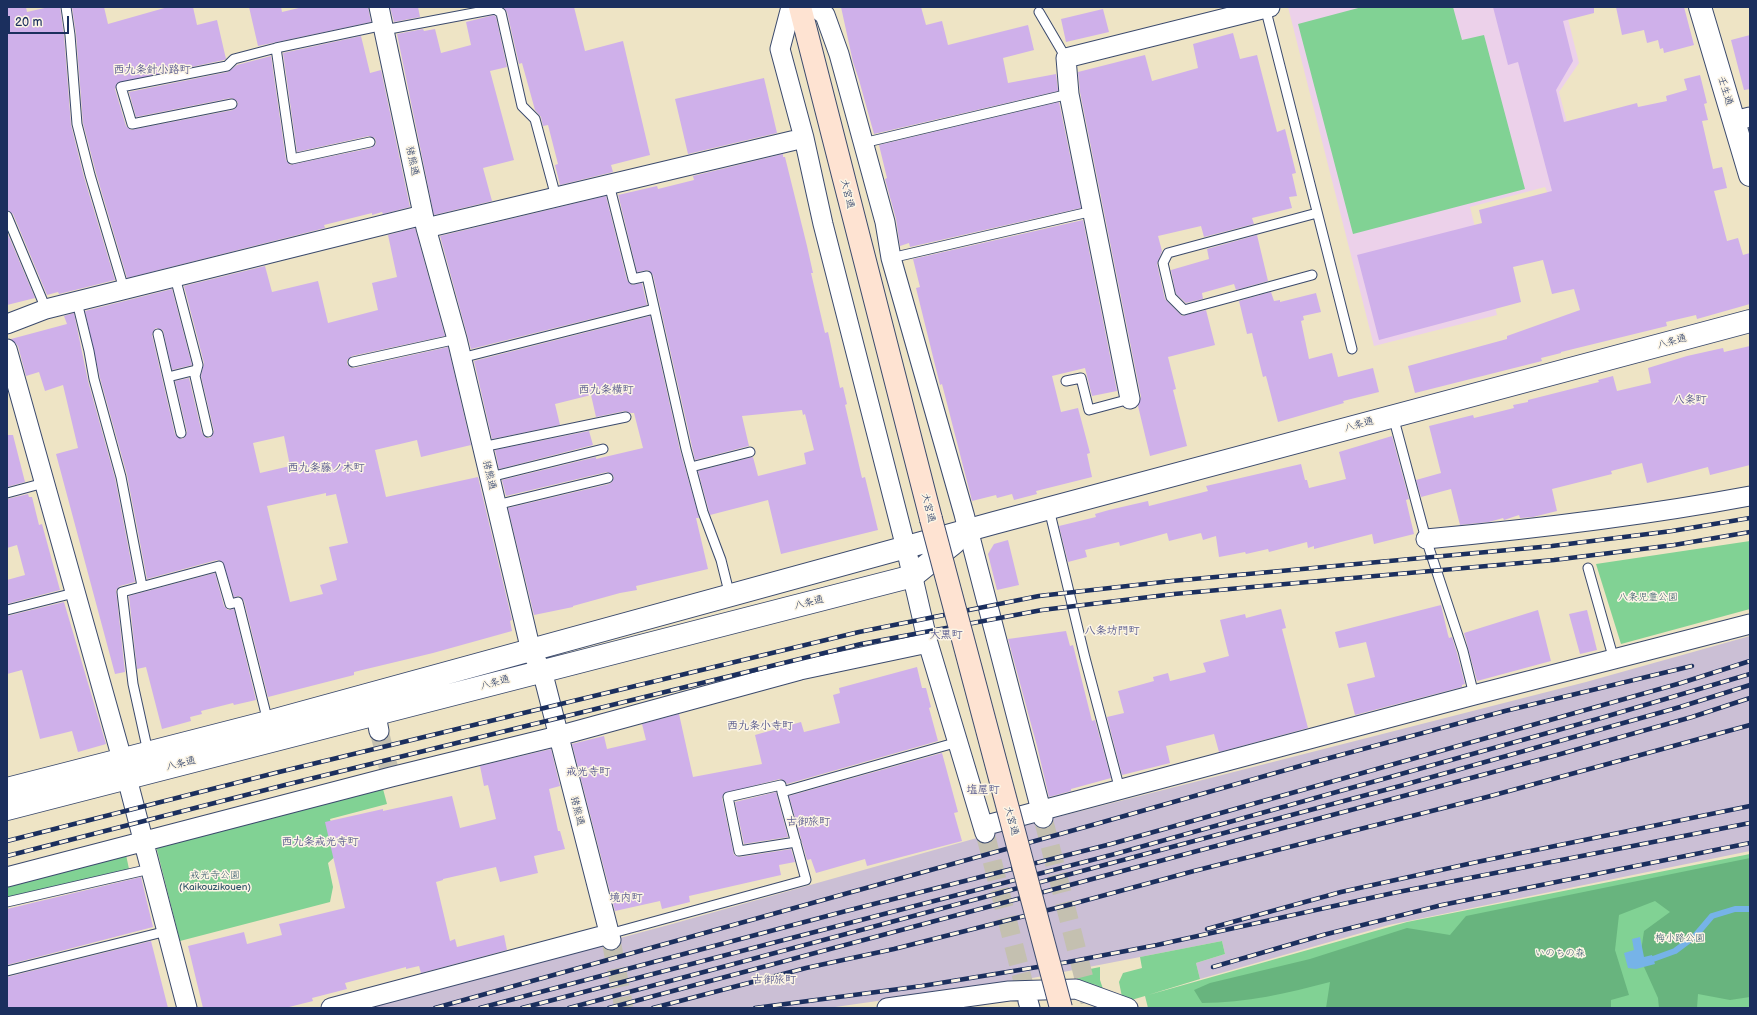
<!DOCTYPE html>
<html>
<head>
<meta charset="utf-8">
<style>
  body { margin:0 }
  #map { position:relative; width:1757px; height:1015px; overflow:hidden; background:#eee4c5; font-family:"Balsamiq Sans",sans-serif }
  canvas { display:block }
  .frame { position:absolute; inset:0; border:8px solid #1b2f5e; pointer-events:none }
  .scale { position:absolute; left:8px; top:16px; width:61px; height:18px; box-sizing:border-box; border:2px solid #1b2f5e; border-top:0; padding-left:5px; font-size:12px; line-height:14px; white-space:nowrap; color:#1b2f5e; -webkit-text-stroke:3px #fcf5e5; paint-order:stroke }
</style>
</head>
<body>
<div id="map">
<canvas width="1757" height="1015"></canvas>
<div class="frame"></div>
<div class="scale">20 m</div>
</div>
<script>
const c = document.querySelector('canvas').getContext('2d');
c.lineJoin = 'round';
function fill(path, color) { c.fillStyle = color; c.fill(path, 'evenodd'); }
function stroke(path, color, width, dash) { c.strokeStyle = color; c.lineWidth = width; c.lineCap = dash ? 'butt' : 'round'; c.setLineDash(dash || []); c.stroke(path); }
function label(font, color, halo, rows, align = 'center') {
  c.font = font + ' "Balsamiq Sans","Klee One",sans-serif'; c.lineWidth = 3; c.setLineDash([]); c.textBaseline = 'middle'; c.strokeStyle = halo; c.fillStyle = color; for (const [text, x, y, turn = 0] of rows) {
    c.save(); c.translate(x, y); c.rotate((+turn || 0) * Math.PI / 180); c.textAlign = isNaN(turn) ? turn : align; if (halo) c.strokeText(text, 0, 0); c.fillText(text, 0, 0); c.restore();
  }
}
fill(new Path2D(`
  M1288,7H1565L1579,63L1559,92L1588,202L1555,210L1545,187L1470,207L1497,315L1374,346Z`), '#ecd1ea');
fill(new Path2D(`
  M1750,636V851L1389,925L1200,979L1196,963L1225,954L1222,941L1012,982L828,1008H360L672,924L991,834L1586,682Z`), '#cbbfd5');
fill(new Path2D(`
  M1362,7H1453L1462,40L1484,35L1525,189L1353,234L1298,24Z
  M1750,541V609L1621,644L1596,564Z
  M383,789L387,804L330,819L339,853L328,863L333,887L330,902L180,941L156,846Z
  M125,850L129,869L7,898V880Z
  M1750,854V1008H1148L1145,996L1128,1001L1122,997L1119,982L1123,973L1142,968L1140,957L1222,941L1225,954L1196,963L1200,979L1148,995L1407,922Z
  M1100,967V980L1103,989L1078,982L1075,972Z`), '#81d294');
fill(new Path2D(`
  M1750,858V997L1730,1000L1698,994L1697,1008H1659L1658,998L1640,958L1644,931L1670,912L1655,901L1619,915L1615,950L1629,995L1611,1000V1008H1326L1330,982C1288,993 1246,1003 1202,1003L1194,990L1210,983L1310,959L1407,928L1450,935L1466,916Z`), '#68b47e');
fill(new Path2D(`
  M1640,937L1644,957L1652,955L1655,964L1636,969L1628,968L1624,953L1634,950L1632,939Z`), '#76b3e8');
stroke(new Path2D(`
  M1653,959L1675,951L1695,936L1712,916L1735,909H1750`), '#76b3e8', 6);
fill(new Path2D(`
  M7,7H26L27,12L49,7H60L64,36L71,125L84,177L115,280L59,294L58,292L47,295L13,214L7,210Z
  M72,7H104L108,24L168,7H193L197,25L217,20L226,59L224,60L117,83L115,89L126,126L131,130L233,110L236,108L238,103L236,100L231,98L136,117L129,92L228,72L237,65L271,56L286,160L290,165L371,148L376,144L375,138L369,136L297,152L283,53L361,36L370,73L381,70L410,207L383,214L382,212L372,215V213L324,225L325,228L127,278L96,173L83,123L76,34Z
  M249,7H281L282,12L303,7H368L371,22L258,46Z
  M390,7H418L420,17L394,22Z
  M503,7H574L585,51L623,41L650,155L611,165L613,172L560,185L555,165L558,164L548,125L543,126L541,117L535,110L522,63L519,64L507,12Z
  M841,7H921L926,25L942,21L948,45L1028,25L1034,50L1003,58L1008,83L1056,74L1058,91L874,134L859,80L853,62Z
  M1493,7H1594V13L1563,21L1573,61L1556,90L1564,122L1637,103L1638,107L1667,101L1666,96L1687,90L1684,79L1700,75L1707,103L1704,104L1708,120L1702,121L1713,169L1722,167L1727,188L1714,191L1727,241L1738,238L1743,255L1750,253V304L1697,319L1696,315L1666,322L1667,326L1561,352V353L1541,358L1542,361L1415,393L1408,366L1507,339V336L1580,310L1574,289L1552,294L1543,260L1513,267L1521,302L1379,340L1357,255L1482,223L1479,210L1552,191L1518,62L1508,65Z
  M1616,7H1684L1694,45L1664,53L1663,48L1660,49L1658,40L1647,43L1644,30L1622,35Z
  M1103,9L1109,32L1066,42L1061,19Z
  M494,15L496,17L507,67L490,71L514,160L483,168L492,201L434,215L397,34L423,29L424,31L435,29L441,53L471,45L466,22Z
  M1233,33L1240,59L1257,55L1277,132L1285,129L1296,173L1292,174L1297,196L1289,197L1292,208L1252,218L1254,224L1204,237L1201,226L1158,236L1162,251L1157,264L1165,299L1182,316L1206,310L1215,345L1168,357L1176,389L1173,390L1187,446L1150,456L1138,406L1141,397L1080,92L1078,72L1145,55L1152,81L1198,68L1193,44Z
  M1750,35V89L1744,90L1731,40Z
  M764,78L777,133L688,154L675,99Z
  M1059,102L1081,208L910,247L909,243L900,246L896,219L885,179L887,178L879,145Z
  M783,154V157H785L807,246L813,273H811L825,333L828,332L840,388L843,387L847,404L845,405L862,478L865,477L878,530L781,554L768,500L710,515L698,471L753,457L758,476L806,464L804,453L814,450L805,414L803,415L802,410L742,416L749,446L695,460L653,275L648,270L637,272L618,194V195L657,186L658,189L694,180L693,176Z
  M606,196L627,280L632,285L642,283L647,305L471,349L440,236Z
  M1083,220L1117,391L1092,396L1085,368L1052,376L1061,412L1078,408L1090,453L1087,454L1092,477L1036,491L1037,494L1014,500L1012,494L997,498L996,495L972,501L942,384L940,385L916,288L920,287L913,259Z
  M415,228L445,336L352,356L347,360V364L351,368H354L448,347L471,445L421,457L417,440L375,450L386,497L478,477L512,620L510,621L512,631L433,653L354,672V675L268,697L244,601L240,596L234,597L223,562L217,560L147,579L127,475L100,378L85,311L172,289L192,365L172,370L163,330L156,328L154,330L152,335L175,434L177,437L182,439L185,437L187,432L175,381L189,378L202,433L206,438H210L212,436L214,431L201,376L204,363L184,286L265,266L272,292L318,281L328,323L378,310L372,283L397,277L388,235ZM284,436L290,466L260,473L253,443ZM326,493V496L336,494L348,543L329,547L337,580L320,585L323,594L290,602L267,506Z
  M7,232L35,298L7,305Z
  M1257,235L1268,281L1236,290L1234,284L1202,293L1203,299L1186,303L1176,294L1171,270L1209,259L1207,249Z
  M1271,292L1274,301L1280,300V302L1316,293L1321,312L1303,316L1304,320L1301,321L1309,359L1332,353L1338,377L1373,368L1379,392L1343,401L1344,403L1278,422L1266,376L1263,377L1252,333L1247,334L1239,301Z
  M74,313L88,381L115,478L135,582L120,586L116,590L125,672L115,674L56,454L78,448L63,385L45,391L39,372L26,376L18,346L11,339L67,324L64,316Z
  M650,316L680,450L699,518H696L708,569L636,586L637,590L620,593L573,606V607L534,615L508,508L609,484L612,482L614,477L612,474L607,472L506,496L502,480L596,457V459L643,448L634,413H631L625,411L596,417L591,395L555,404L560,425L492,439L474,361Z
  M1750,346V465L1710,475L1708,467L1647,483L1642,463L1611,471L1612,474L1552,489L1557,511L1533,517L1520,518L1519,515L1504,520L1503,518L1489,522L1460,525L1451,489L1421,497L1416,480L1441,473L1429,426L1473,415L1474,418L1514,408L1513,405L1528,402V400L1599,382L1598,380L1613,376L1617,391L1651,383L1648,368L1687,356L1723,348L1724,352Z
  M589,431L593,445L499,469L495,450Z
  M7,435H13L25,482L7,487Z
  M1392,436L1409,499L1406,500L1414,534L1374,544L1372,534L1314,549V546L1308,548L1307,542L1269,552L1268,549L1246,554L1245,552L1219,557L1216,536L1203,540L1201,533L1169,541L1167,533L1120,546L1119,542L1085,550L1087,557L1068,562L1059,526L1096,517L1095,514L1109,510L1148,501L1149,506L1208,491L1206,486L1301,464L1305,480H1307L1309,488L1346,479L1339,452Z
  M28,494L29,497H32L39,525L42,524L60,590L7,604V580L25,575L17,545L7,548V499Z
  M1008,540L1019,585L997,590L988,554L994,544Z
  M215,573L224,606L228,610L234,609L256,700L234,705L233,703L201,711L202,714L190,717L191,721L162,729L146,667L137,669L129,596Z
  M64,602L106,744L78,752L72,731L40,739L22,670L7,674V616Z
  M1441,605L1448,635L1449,638L1452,637L1457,653L1465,684L1462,685V687L1355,715L1347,684L1375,677L1366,642L1339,648L1335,632Z
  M1281,609L1286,628L1282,629L1308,728L1219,752L1214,734L1166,746L1170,763L1122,775L1107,717L1124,713L1118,691L1154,681L1153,677L1168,673L1170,681L1206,672L1203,663L1229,656L1220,620L1245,614L1246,618Z
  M1538,610L1551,661L1477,681L1464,633Z
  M1587,610L1597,650L1580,654L1569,614Z
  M1066,631L1070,646L1073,645L1092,721L1095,720L1111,778L1071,789V791L1049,797L1037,746L1008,639Z
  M917,667L922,688H926L931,707L929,708L938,741L787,784L785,781L780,779L724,793L722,798L734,855L740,857L791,849L795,862L779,865L781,875L689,896L690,902L662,909L660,901L615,911L572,744L604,736L607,749L646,740L642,724L679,714L693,777L762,764L755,735L801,722L804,732L840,723L833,695L840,693L839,688Z
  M551,749L560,786L549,789L558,831H560L565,849L534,856L538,873L500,882L496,867L443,879V880L436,882L450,941L455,939L457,947L504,935L507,950L421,973L419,966L406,969V967L345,983L347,989L312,998L313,1001L285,1008H203L188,946L244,932L247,944L282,935L279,924L345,908L325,822L383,809V811L452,796L460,828L496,819L488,785L484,786L480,766Z
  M942,753L958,812L954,813L962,841L867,866L865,859L816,873L811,859L807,860L789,796Z
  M776,792L788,837L744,844L735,802Z
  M141,877L153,927L7,965V909Z
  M151,941L168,1008H7V977Z`), '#cfb0ea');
stroke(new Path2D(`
  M379,731L391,777
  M1043,818L1090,1002
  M985,833L1028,1001
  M611,940L624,1008`), '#c4c0b0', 19, [19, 10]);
const service = new Path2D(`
  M66,7L70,35L77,124L90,175L124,289
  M1265,7L1352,349
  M1039,12L1066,58
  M384,30L495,9L501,13L522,106L535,119L556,197
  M276,48L292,159L370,142
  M232,104L132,124L121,87L227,66L234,59L276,48L384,25
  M863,143L1069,94
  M609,184L633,279L647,276L686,449L703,512L721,560L730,596
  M7,216L46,309
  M891,258L1093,211
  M1312,275L1184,310L1171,297L1163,263L1168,253L1317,213
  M175,277L198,365L195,376L208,432
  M77,302L89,351L94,379L121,477L142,586
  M158,334L181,433
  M461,358L654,309
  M353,362L457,339
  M168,377L196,370
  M1066,381L1081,378L1089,410L1130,399
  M1393,416L1426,539L1463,651L1474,695
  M482,447L626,417
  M691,467L750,452
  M490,477L603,449
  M7,493L44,483
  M496,505L608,478
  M1049,509L1085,658L1120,790
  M1588,568L1614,660
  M7,610L74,593
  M148,752L133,684L122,592L219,566L230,604L238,602L268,722
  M796,842L739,851L728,797L781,785L782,792L958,742
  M7,902L150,869
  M609,934L806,880L782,792
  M7,971L167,931`);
const minor = new Path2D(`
  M379,7L426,228L457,339L531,651L542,671L546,686L611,940
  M791,7L780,49L804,138L823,224L906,548L928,643L985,833
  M815,7L825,15L839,54L885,222L891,258L964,514L1043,818
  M1734,121L1750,117
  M426,228L804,138
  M7,324L46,309L423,215
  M7,349L122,759L187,1008
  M1130,399L1069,94L1066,58L1270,7
  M1426,539C1534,529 1643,516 1750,496
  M376,715L379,731
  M983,826L1474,695L1750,624
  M7,877L391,777L558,736L800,670L928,643
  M1028,1001L1030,1008
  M331,1008L609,934
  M887,1008L1009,991L1076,989L1128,1008`);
const tertiary = new Path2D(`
  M1700,7L1750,175
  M7,789L268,722L994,523L1750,321
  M7,809L913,576L954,543`);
const secondary = new Path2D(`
  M800,7L931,519`);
stroke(service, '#3b4a6d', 11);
stroke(minor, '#3b4a6d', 21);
stroke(tertiary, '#3b4a6d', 24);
stroke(secondary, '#3b4a6d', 24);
stroke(service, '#fff', 9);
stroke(minor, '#fff', 19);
stroke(tertiary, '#fff', 22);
stroke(secondary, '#fee3d2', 22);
const rail = new Path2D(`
  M7,841L279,772L859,632L1039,596L1172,581L1552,546L1672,531L1750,518
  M7,856L285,785L861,644L1042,610L1174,594L1554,560L1674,545L1750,532
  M1207,929L1341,892L1477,862L1750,806
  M1213,967L1323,935L1442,905L1750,843
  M435,1008L1096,824L1307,764L1505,711L1692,666
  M480,1008L846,911L1111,844L1681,683L1750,661
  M522,1008L1115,854L1601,718L1750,674
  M569,1008L1400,786L1680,707L1750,685
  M609,1008L1557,755L1692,717L1750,698
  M653,1008L806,968L894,949L1072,904L1194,871L1487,797L1750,725
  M755,1008L922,986L1068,962L1157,945L1393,893L1750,823`);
stroke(rail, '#1b2f5e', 4.5);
stroke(rail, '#fcf5e5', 3, [9]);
const secondaryBridge = new Path2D(`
  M931,519L1061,1008`);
stroke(secondaryBridge, '#3b4a6d', 24, []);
stroke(secondaryBridge, '#fee3d2', 22);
label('10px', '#1b2f5e', '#fcf5e5', [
  ["壬生通",1725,91,73],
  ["猪熊通",412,161,78],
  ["大宮通",847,194,76],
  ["八条通",1672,342,-15],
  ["八条通",1359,425,-15],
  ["猪熊通",489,475,77],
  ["大宮通",928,508,76],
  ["八条通",809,603,-14],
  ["八条通",495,683,-15],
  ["八条通",181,764,-14],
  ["猪熊通",577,811,76],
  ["大宮通",1011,821,75]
]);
label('10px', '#34586c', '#fcf5e5', [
  ["八条児童公園",1648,597],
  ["戒光寺公園",215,875],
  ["(Kaikouzikouen)",215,887],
  ["梅小路公園",1680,938],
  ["いのちの森",1560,953]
]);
label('bold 11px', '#5a5c8f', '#fcf5e5', [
  ["西九条針小路町",152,70],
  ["西九条横町",606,390],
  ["八条町",1690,400],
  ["西九条藤ノ木町",326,468],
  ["八条坊門町",1112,631],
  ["大黒町",946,635],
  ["西九条小寺町",760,726],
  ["戒光寺町",588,772],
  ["塩屋町",983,790],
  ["古御旅町",808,822],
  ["西九条戒光寺町",320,842],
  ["境内町",626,898],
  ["古御旅町",774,980]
]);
</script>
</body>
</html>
